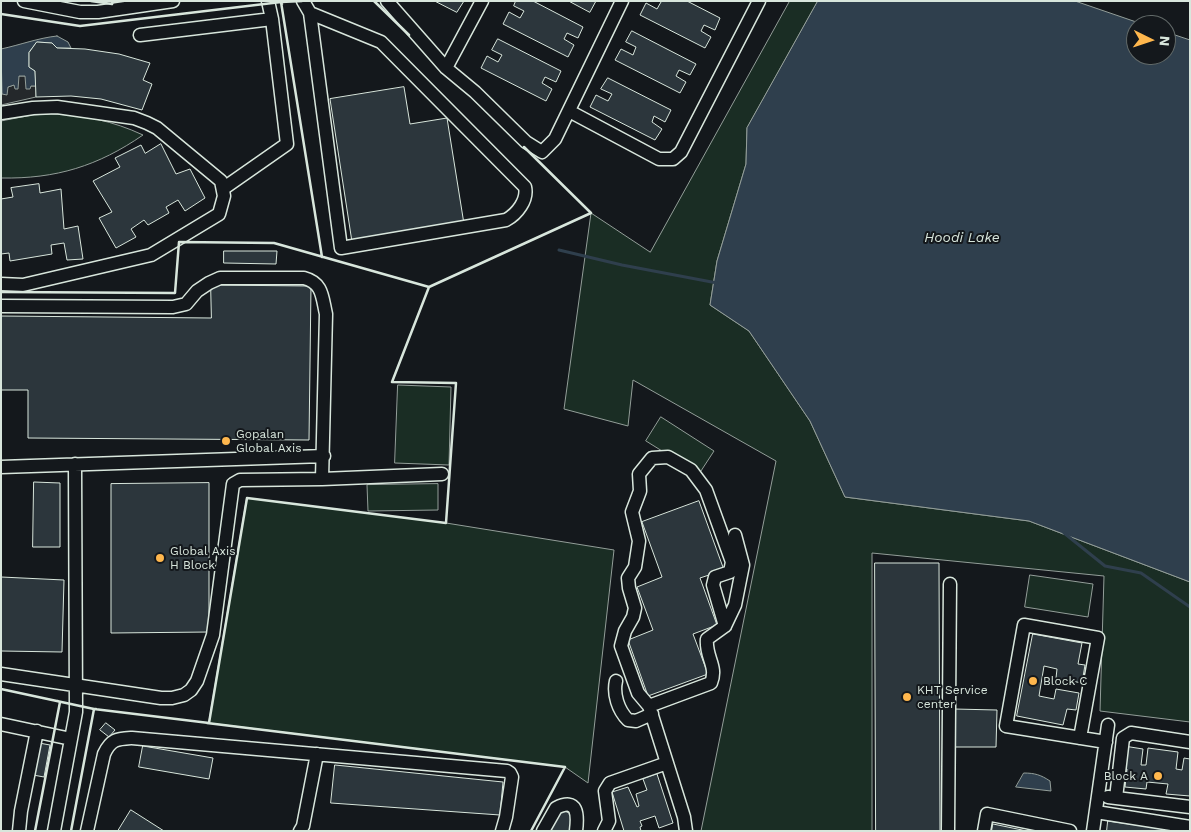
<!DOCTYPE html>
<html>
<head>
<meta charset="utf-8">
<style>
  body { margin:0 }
  #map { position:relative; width:1191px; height:832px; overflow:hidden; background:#14181c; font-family:"Work Sans",sans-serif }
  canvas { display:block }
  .frame { position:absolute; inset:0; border:2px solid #d8e6dc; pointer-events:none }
  .north { position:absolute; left:1126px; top:15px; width:50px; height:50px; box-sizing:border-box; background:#14181c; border:1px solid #626a69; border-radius:50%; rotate:94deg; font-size:14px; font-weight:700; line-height:20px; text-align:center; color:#d8e6dc }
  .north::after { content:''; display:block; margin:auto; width:18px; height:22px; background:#ffb74d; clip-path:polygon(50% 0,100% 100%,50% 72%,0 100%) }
</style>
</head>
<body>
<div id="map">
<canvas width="1191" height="832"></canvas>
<div class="frame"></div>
<div class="north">N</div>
</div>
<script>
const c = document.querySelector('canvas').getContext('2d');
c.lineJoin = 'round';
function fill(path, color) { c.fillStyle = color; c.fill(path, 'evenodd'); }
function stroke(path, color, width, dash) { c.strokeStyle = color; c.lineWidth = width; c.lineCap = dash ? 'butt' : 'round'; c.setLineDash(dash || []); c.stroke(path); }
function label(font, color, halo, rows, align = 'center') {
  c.font = font + ' "Work Sans",sans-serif'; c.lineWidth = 4; c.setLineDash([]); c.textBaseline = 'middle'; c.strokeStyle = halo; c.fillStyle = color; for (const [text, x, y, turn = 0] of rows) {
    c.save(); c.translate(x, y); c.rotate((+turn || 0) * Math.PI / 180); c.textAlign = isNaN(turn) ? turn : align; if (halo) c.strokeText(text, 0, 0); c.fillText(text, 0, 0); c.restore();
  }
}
const green = new Path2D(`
  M790,1H818L747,128L746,164L717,261L710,305L749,331L810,421L845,497L1029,521L1190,582V722L1100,711L1104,576L872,553V831H701L776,461L633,380L628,426L564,409L591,213L650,252Z
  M51,114C84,115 113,121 143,135C98,166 56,179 1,178V121L32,115Z
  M398,385L451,387L449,465L395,463Z
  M661,417L714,451L699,474L646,441Z
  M438,484V510L368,511L367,485Z
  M247,498L446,523L614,550L588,783L565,767L209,723Z
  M1030,575L1093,584L1088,617L1025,607Z`);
fill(green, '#1a2d24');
stroke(green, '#939e99', 1);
const parking = new Path2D(`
  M19,76H25L30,86H36V97L1,105V83L2,94L8,87L14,85Z`);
fill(parking, '#24282b');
stroke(parking, '#939e99', 1);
const water = new Path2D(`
  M818,1H1075L1145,25H1136V55H1166V32L1190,40V582L1029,521L845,497L810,421L749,331L710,305L717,261L746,164L747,128Z
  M57,36L68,42L71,48H57L52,43L37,42L29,52V67L35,71L36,86H31L30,89H26L25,76H19L18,89H15L14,85L8,87L7,95L2,94L1,49C20,45 38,38 57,36Z
  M1024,773C1035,773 1041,775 1050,781L1051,791L1016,787Z`);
fill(water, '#2f3f4d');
stroke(water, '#939e99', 1);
stroke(new Path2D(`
  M559,250L622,265L717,283
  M1064,533L1105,566L1141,573L1190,607`), '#2f3f4d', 3);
const building = new Path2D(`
  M435,1H464L457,12Z
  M516,1H533L583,27L578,38L567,33L564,39L574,45L568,57L503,24L509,12L520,18L524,11L514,6Z
  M569,1H596L590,12Z
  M659,1H687L720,18L715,30L704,25L701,31L711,37L705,48L640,15L646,3L657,9L661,2Z
  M632,31L696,64L690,75L679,70L676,76L686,82L680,93L615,60L621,49L633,55L636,47L626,42Z
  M498,39L561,71L556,82L545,77L542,83L552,89L546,101L481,68L487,56L498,62L502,55L492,50Z
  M37,42L52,43L57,48L85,49L119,54L150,63L143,80L152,84L142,110L101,99L71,96L36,97L35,71L29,67V53Z
  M608,78L671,110L665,122L654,116L652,122L662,129L655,140L590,107L596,95L608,101L612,94L601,89Z
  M404,87L410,124L447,118L464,224L352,242L330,99Z
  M161,144L176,174L190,169L205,198L185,211L178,200L166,207L169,213L148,225L144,220L131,229L136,237L116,248L99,218L112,212L93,181L120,167L115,158L141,145L145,153Z
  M39,184L40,193L61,189L64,229L78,226L83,259L67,260L64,243L51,245L52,254L10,261L9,253L1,254V199L13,197L11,188Z
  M224,251H277L276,264L224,263Z
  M211,285L311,286L309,440L28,438V390H1V316L211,318Z
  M34,482L60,483V547H33Z
  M209,483V632L111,633V484Z
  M699,501L724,570L700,578L717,625L693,634L708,674L648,696L628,640L653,630L637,587L662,577L642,522Z
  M875,563H939L940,831H876Z
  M1,577L64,580L62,652L1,651Z
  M1033,634L1082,643L1078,664L1085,665L1082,683L1056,678L1057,669L1044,666L1039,696L1054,699L1056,689L1079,693L1076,710L1067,709L1063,725L1017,716Z
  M954,709L997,710L996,747H953Z
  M106,723L115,730L109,737L100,730Z
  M39,743L50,745L44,777L33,775Z
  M143,746L213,758L209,779L139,767Z
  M1124,746L1143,749L1141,765H1146L1148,748L1178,752L1176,769L1182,770L1184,758L1190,759V796L1166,794L1168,784L1147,782L1146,789L1125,787L1127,769L1121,768Z
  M335,765L503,782L500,815L331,803Z
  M657,774L673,823L659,828L655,816L640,821L642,826L640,827L641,831H624L612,792L628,787L637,807L639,806L636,794L647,790L643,779Z
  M560,809L574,815L571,831H547Z
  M131,810L164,831H118Z
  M1108,821L1179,831H1107Z
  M993,824L1027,831H992Z`);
fill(building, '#2c363c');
stroke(building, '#d8e6dc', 1);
const minor = new Path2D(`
  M24,1L80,12H98L173,1
  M303,1L310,13L341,248L506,220C517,214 528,200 525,187L381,42L310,13
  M387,1L446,68L475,92L526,142L542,152L555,139L622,1
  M140,35L272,19
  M446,68L482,1
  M569,111L659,159H673L681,152L759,1
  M1,113L33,108L57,107L134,118L147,123L157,128L221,181L224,196L219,214L151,255L23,285L1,284
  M224,188L287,144L272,19L268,1
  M1,306L173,307L186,304L197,291L209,283L220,278H304C323,283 322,297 326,314L322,479L240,480L233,484L213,635L197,681L191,690L184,695L172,698H161L1,674
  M668,457L691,470L706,490L732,562L730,572L715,577L713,585L725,626L707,639C705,657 718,666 711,683L649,706L638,693L621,646L625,631L633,617L635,608L629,588L628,578L635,567L639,541L632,512L640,491L639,474L652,458Z
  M1,467L324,456
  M322,479L442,474
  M725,626L735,605L743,565L735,535
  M616,681C613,694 618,710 628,720L636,721L652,714
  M649,706L684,817L686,831
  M1,724L71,739
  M1080,738L1098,638L1024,625L1006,726L1106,742
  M1108,797L1190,807
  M1116,798L1123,738L1131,733L1190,742
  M1096,812L1190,827
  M19,831L21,811L37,731
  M54,831L76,712L75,464
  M87,831L104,754C111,739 117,739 132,738L507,771L510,773L512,777L506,817L502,831
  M300,831L303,826L317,754
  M543,831L556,808C578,797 578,815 576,831
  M604,831L609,821L605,791L610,783L667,763
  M948,831L950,584
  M984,831L987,814L1070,831
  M1093,831L1108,725`);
stroke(minor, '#d8e6dc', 15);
stroke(minor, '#14181c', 12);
stroke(new Path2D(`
  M91,1L112,4L113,1
  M374,1L409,35
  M282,4L281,2L302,1
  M1,14L80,26L281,2L322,257
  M429,287L591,213L524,147
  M1,292L175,293L179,242L274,243L429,287L392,382L456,383L446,523L247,498L209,723L94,709L1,689
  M207,723L565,767L531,831
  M35,831L60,702L58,701
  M71,831L94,709H96`), '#d8e6dc', 2.5);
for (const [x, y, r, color] of [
  [226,441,5,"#ffb74d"],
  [160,558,5,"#ffb74d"],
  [1033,681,5,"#ffb74d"],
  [907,697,5,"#ffb74d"],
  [1158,776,5,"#ffb74d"]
]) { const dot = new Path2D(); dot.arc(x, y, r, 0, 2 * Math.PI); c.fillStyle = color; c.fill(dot); stroke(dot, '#14181c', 2); }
label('12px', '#d8e6dc', '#14181c', [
  ["Gopalan",236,434],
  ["Global Axis",236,448],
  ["Global Axis",170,551],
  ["H Block",170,565],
  ["Block C",1043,681],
  ["KHT Service",917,690],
  ["center",917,704],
  ["Block A",1148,776,"right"]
], 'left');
label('italic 14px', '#d8e6dc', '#14181c', [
  ["Hoodi Lake",962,238]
]);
</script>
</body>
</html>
